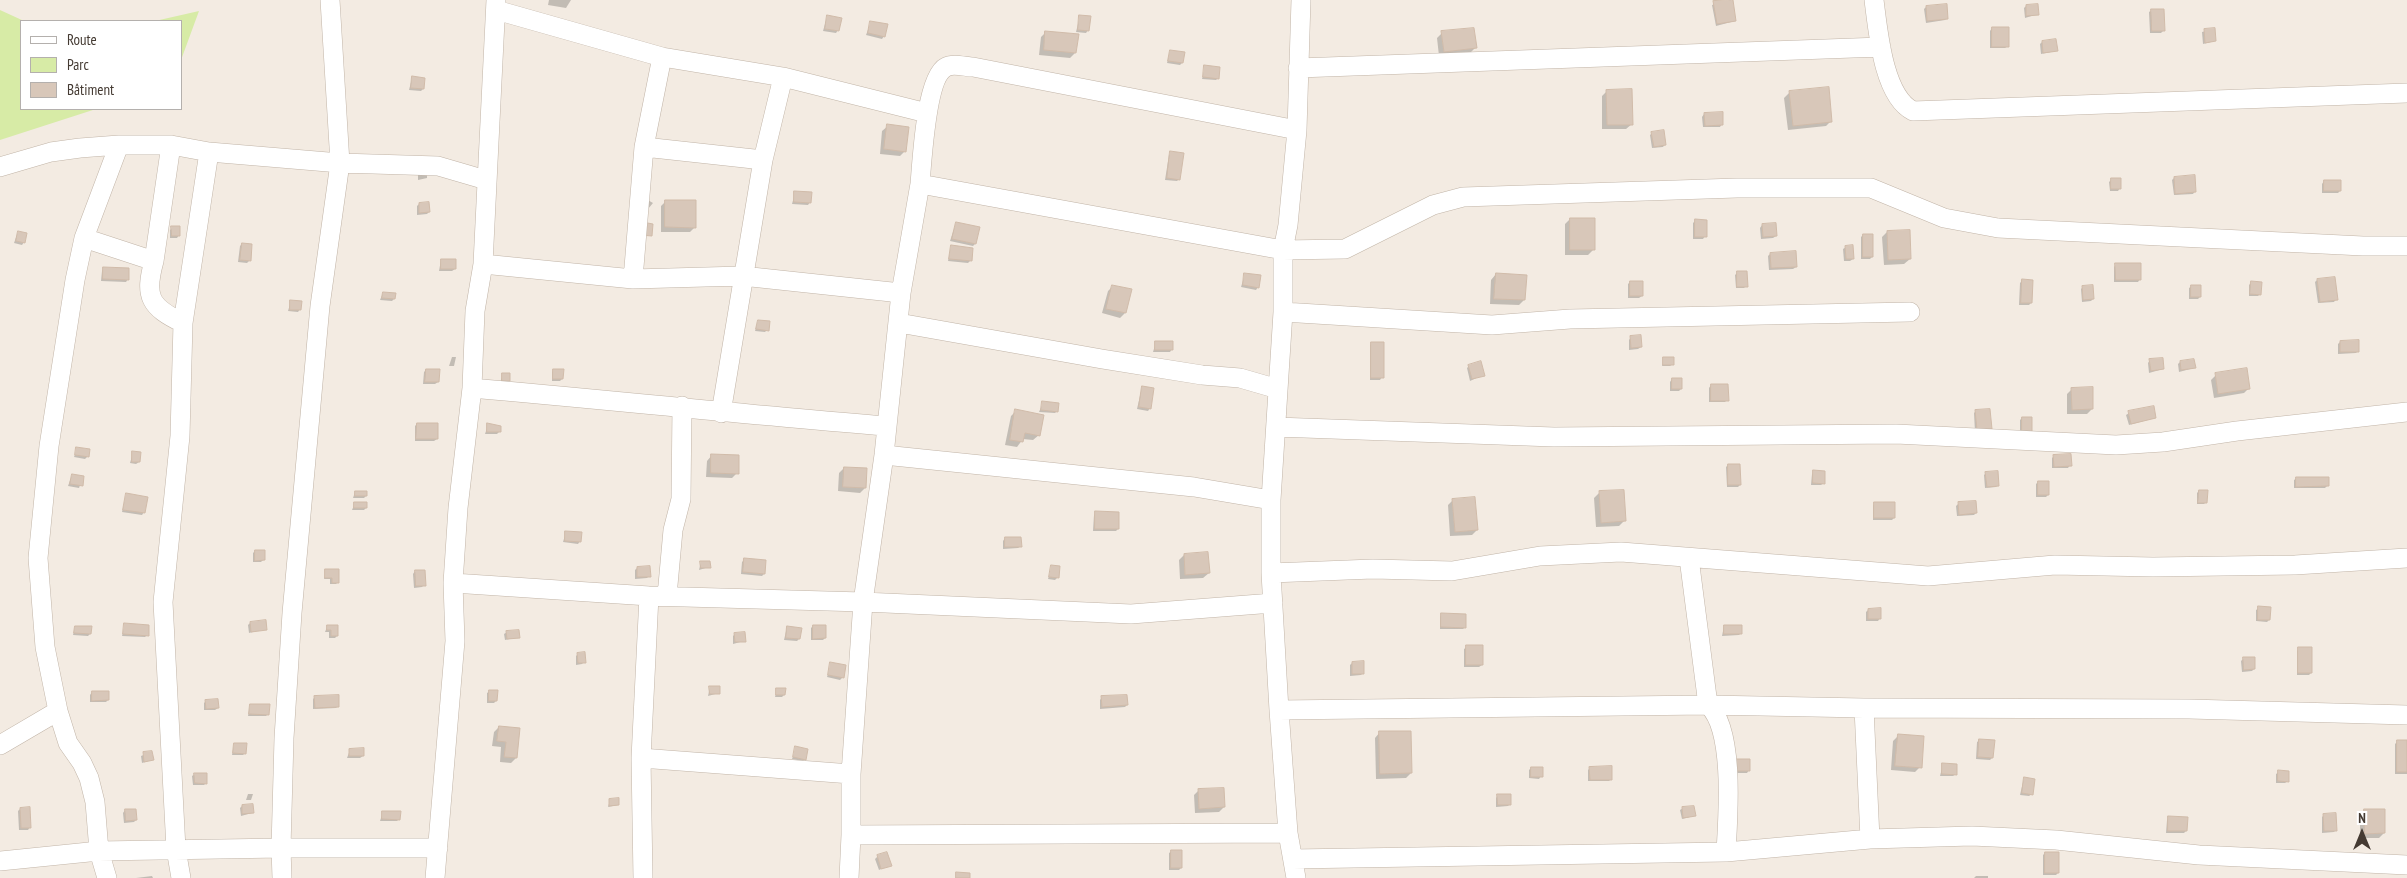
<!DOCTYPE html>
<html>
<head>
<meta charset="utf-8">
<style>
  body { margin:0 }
  #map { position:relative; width:2407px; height:878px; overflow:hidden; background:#f3ebe2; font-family:"PT Sans Narrow",sans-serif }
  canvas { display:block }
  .legend { position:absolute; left:20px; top:20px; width:162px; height:90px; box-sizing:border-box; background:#fff; border:1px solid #b4b0ad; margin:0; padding:6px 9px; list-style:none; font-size:15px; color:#443a32 }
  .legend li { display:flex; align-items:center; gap:10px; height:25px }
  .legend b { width:25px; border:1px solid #b4b0ad }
  .north { position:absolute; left:2337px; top:808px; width:50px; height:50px; -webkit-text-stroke:4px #fff; paint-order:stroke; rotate:0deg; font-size:14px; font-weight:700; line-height:20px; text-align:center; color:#443a32 }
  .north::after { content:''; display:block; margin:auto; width:18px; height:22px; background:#443a32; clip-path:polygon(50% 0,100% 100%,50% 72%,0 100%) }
</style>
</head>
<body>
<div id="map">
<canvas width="2407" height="878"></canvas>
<ul class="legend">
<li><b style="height:6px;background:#fff"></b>Route</li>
<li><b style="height:14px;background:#d7eba6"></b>Parc</li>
<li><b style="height:14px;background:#d8c7b9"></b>Bâtiment</li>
</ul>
<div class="north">N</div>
</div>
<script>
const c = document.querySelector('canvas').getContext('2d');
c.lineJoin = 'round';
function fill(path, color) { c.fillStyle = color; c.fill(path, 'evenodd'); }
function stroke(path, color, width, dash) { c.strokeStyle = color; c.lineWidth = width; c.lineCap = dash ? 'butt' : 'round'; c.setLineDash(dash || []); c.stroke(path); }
fill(new Path2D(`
  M0,10L24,21H21V109H96L0,140Z
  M199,11L181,60V21H155Z`), '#d7eba6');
fill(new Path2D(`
  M549,0H571L566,8L548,5Z
  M1731,0L1735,21L1716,26L1712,5Z
  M2026,6L2038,14L2025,18L2024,8Z
  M1926,7L1947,18L1945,20L1926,23L1924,9Z
  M2152,10L2163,31L2161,33H2150L2149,12Z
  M1080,16L1088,30L1086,33L1076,32Z
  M827,17L838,30L836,33L823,31Z
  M871,22L884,36L882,39L866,35Z
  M1992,28L2008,46L2005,48H1990V31Z
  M2214,29L2215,41L2203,44L2202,32Z
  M1046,32L1075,53L1070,58L1039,55L1041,37Z
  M1442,33L1476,47L1470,53L1439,56L1437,38Z
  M2042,42L2056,51L2041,54L2040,44Z
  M1170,51L1182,63L1180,65L1167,63Z
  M1205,67L1218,78L1216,80L1202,79Z
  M412,78L423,89L421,91L409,90Z
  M1607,91L1632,124L1626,129H1602V96Z
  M1790,92L1831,121L1826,126L1788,130L1784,98Z
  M1704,114L1722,124L1720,127H1703L1702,117Z
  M888,126L905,151L900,156L880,154L882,131Z
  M1652,133L1665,144L1663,147L1652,148L1650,135Z
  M1171,153L1179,179L1177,181L1165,180L1169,155Z
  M427,169V178L418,180V171Z
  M2174,178L2195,191L2193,194L2174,195L2172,180Z
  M2112,179L2120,188L2118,191H2110L2109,182Z
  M2324,181L2340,191L2338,193H2322V184Z
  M795,193L810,202L808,205L792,204Z
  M646,199L653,203L648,209L642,205Z
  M666,201L695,227L690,232H661V206Z
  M419,204L429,212L427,214L417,215V206Z
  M1570,219L1593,250L1588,255H1565V224Z
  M1695,221L1705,236L1703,239H1693V223Z
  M956,223L975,244L973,246L950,241Z
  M1762,225L1776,236L1773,238L1761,239L1760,228Z
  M172,228L179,235L177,238H170V230Z
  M18,232L24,242L22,245L14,243Z
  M1887,232L1910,259L1904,264L1884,265L1882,237Z
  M1863,235L1872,257L1870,259H1861V237Z
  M242,244L249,261L247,263L238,262L240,246Z
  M951,247L972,249L970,261L968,263L948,261Z
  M1846,247L1853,259L1850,261H1844L1843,249Z
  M1770,254L1796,267L1793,269L1769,270L1768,256Z
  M441,260L455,269L452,271H439Z
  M2116,264L2140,279L2138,282H2114V267Z
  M104,268L128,279L126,282L101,281L102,271Z
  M1738,272L1746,286L1744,288H1736L1735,275Z
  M1245,274L1258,287L1256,290L1241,287Z
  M1496,274L1524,300L1519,305L1490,304L1491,280Z
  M2317,280L2336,299L2334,302L2318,303L2315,282Z
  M2022,281L2031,303L2029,305H2019L2020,283Z
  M1630,282L1642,296L1639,298H1628V284Z
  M2251,283L2260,294L2258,296H2249V285Z
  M1113,286L1125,313L1120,318L1102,313L1108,291Z
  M2192,286L2200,297L2198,299H2189V288Z
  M2083,287L2093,299L2091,301L2082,302L2081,289Z
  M383,293L394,299L392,301L380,300Z
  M291,301L300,309L298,312L288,311Z
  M758,321L767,330L765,332L755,331Z
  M1631,337L1641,347L1638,349L1629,350V340Z
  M1156,342L1172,349L1170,352H1153Z
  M2340,342L2358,351L2356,353L2338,354V344Z
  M1372,343L1382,377L1380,380H1370V345Z
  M452,357H456L454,366H449Z
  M1664,358L1673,364L1670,366H1662Z
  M2150,360L2163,369L2149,373L2148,363Z
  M2180,362L2194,368L2179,372L2178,364Z
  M1469,366L1483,375L1470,381L1467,368Z
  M426,370L438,382L435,384H423L424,372Z
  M554,370L562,379L560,381H552V372Z
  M503,374L509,381L507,383H500Z
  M2216,375L2249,388L2244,393L2214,398L2211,380Z
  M1672,379L1681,389L1679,391H1670V382Z
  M1711,385L1727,400L1725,402H1709V388Z
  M1142,387L1150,408L1148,411L1137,409Z
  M2072,389L2092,409L2087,414H2067V394Z
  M1043,403L1057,411L1055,413L1039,412Z
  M1016,411L1039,435L1033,440L1023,439L1017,447L1005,445L1011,416Z
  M1976,411L1990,429L1988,431L1975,432L1974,413Z
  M2129,413L2155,418L2129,425L2126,415Z
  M2022,418L2029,434H2020V420Z
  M417,424L437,439L434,441H415V426Z
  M488,425L499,432L497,434H485Z
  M77,449L88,450L87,457L85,459L74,457Z
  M133,453L139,462L136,464L130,463Z
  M712,455L737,473L732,478L706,477L707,461Z
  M2054,456L2070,465L2068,468H2052V458Z
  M1728,465L1740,485L1738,487H1727L1726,467Z
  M844,468L865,488L860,493L838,491L839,473Z
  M1814,472L1824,483L1821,485H1811L1812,474Z
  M1986,473L1998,485L1996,487L1985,488L1984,475Z
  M72,475L83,477L79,488L68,486Z
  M2297,478L2327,486L2325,488H2294V480Z
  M2038,482L2048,495L2046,497H2036V484Z
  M2199,491L2206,502L2204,504H2197V493Z
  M355,492L366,496L364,498H353Z
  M1599,493L1624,521L1619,526L1596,527L1594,498Z
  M126,495L144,512L142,515L122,512Z
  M1453,500L1477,530L1472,535L1450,536L1448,505Z
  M355,503L366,508L364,510H352Z
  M1875,503L1894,518L1892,520H1873V506Z
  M1959,503L1976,513L1974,515L1957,516L1956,506Z
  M1096,513L1118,529L1116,531H1093L1094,515Z
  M566,532L580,541L578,544L563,542Z
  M1005,538L1021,546L1018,548L1003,549V541Z
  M255,551L263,560L261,562H253V553Z
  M1184,555L1209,573L1203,578L1180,579L1179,560Z
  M744,560L764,574L762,576L741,574L742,562Z
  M701,562L709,567L699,570Z
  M1052,567L1057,578L1055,580L1048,579Z
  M637,568L649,576L647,578L635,579V570Z
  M326,571L338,582L336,584H330V579H324Z
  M415,571L424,585L422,587L414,588L413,574Z
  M2259,608L2269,620L2267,622L2256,621V610Z
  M1868,610L1880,618L1878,621H1866V612Z
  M1442,614L1465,627L1463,629H1440V617Z
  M250,623L265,629L249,633L248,625Z
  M125,624L147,635L145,637L122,636Z
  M813,626L825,638L823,640H811V628Z
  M1724,626L1741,633L1739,635L1722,636Z
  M75,627L90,634L88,636L73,635Z
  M327,627H337V636L335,638H329V632H325Z
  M787,627L799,639L797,641L784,640Z
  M507,632L519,637L505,640L504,634Z
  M735,634L744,641L733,644V636Z
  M1467,647L1482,665L1479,667H1464V649Z
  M2299,649L2311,673L2309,675H2297V651Z
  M578,654L584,662L582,664L576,665V656Z
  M2244,658L2254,669L2252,671L2242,672L2241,661Z
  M1352,663L1363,673L1361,675L1350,676V665Z
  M831,664L842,678L840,680L827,677Z
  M710,687L719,693L708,696Z
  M777,689L784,695L782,697H775Z
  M490,691L496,701L494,703H487V693Z
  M92,692L108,700L106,702H90V695Z
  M315,697L338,706L336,708L313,709V699Z
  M1102,697L1127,705L1125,707L1100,709V700Z
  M206,701L218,708L215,710H204V703Z
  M250,705L268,714L266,716H248Z
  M499,727L516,758L511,763L500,762L501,747L492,746L494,732Z
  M1380,732L1411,773L1406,778L1376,779L1375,738Z
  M1898,736L1920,767L1915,772L1891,770L1893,741Z
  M1980,740L1992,758L1990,760L1976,759L1977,742Z
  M2397,742H2407V774H2395V744Z
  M234,744L245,753L243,755H232Z
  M796,748L805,759L803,761L792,759Z
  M350,750L363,756L360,758H347Z
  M151,752L152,760L142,763L141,756Z
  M1728,763L1749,770L1747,773H1728Z
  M1943,764L1956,774L1953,776H1940Z
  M1531,768L1541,776L1539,779L1529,778V770Z
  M1590,768L1611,779L1609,781H1588V770Z
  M2279,772L2288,781L2285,783H2276V774Z
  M195,774L206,783L204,785H193L192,776Z
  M2024,778L2032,794L2029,796L2020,795Z
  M1199,790L1224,807L1219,812L1195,813L1194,795Z
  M248,794H253L251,800H246Z
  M1498,795L1510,804L1508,806L1496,807V798Z
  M610,800L618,805L608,807Z
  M242,806L252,813L241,816L240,808Z
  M1683,808L1694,816L1682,819L1680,810Z
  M20,809L30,827L28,830H19L18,811Z
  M125,810L136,820L134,822L124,823L123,813Z
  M2365,810L2384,833L2379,838H2360V815Z
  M383,812L399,819L397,821H380Z
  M2324,815L2336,830L2334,832L2322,833V817Z
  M2169,818L2186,831L2184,833H2166L2167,820Z
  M1172,851L1181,868L1179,870H1169V853Z
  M2045,853L2058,873L2056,875H2043V855Z
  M878,856L890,865L879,870L875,859Z
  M152,876L153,878H135H136Z
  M1976,876H1988V878H1974Z`), '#0003');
const building = new Path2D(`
  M1733,0L1736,21L1717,24L1713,1Z
  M1947,4L1948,19L1927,21L1926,6Z
  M2038,4L2039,15L2026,16V5Z
  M2151,9H2164L2165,31H2152Z
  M827,15L842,18L839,31L825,29Z
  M1079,15L1091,16L1089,31L1078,30Z
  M870,21L888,24L885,37L868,33Z
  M1992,27H2009V47H1992Z
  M1474,28L1477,48L1444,52L1441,31Z
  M2215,28L2216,41L2205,43L2204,29Z
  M1045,31L1079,34L1076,53L1044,50Z
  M2056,39L2058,51L2043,53L2042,41Z
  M1170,50L1185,52L1183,63L1168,61Z
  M1204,65L1220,67L1219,79L1203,77Z
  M412,76L425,78L424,89L411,88Z
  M1829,87L1832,122L1793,126L1789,91Z
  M1632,89L1633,125H1607L1606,90Z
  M1723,112V125L1705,126L1704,113Z
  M887,124L909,127L906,152L884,149Z
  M1664,130L1666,145L1654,147L1651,132Z
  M1170,151L1184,153L1180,180L1167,178Z
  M2195,175L2196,192L2175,194L2174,177Z
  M2111,178H2121V189H2111Z
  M2324,180H2341V191H2324Z
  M794,191L812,192L811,203L794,202Z
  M665,200H696V228L665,227Z
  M429,202L430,212L419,213V203Z
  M1570,218H1595V250H1570Z
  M1695,219L1707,220V237H1695Z
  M642,222L653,224L652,236L640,235Z
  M956,222L980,227L976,244L952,239Z
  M1776,223L1777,236L1763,237L1762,224Z
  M171,226H180V236H172Z
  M1910,230L1911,259L1888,260L1887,231Z
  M18,231L27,233L25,243L16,241Z
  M1863,234H1873V257H1863Z
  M242,243L252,244L251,261L240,260Z
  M951,245L973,248L972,261L949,259Z
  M1853,245L1854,259H1846L1845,246Z
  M1796,251L1797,267L1771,268L1770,253Z
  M441,259H456V269H441Z
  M2115,263H2141V280H2116Z
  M103,267L129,268V280L103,279Z
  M1737,271H1747L1748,287H1737Z
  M1244,273L1261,275L1259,288L1243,285Z
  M1496,273L1527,275L1525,300L1494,299Z
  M2335,277L2338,300L2320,302L2317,279Z
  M2022,279L2033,280L2032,303H2021Z
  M1630,281H1643V296H1630Z
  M2251,281L2262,282L2261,295L2250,294Z
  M1112,285L1132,289L1126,313L1106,309Z
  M2093,285L2094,299L2083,300L2082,286Z
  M2191,285H2201V297H2191Z
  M383,292L396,293L395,299L382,298Z
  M290,300L302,301L301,310H290Z
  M758,320L770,321L769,331L756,329Z
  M1641,335L1642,347L1631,348L1630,336Z
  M2359,340V352H2340V341Z
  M1155,341H1173V350H1155Z
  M1371,342H1384V378H1371Z
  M1663,357H1674V365H1663Z
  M2163,358L2164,369L2151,371L2149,359Z
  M2194,359L2196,368L2181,370L2180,361Z
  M1481,361L1485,376L1472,379L1468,365Z
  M2247,368L2250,389L2218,394L2215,373Z
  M426,369H440L439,382H425Z
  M553,369H564L563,379H553Z
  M502,373H510V381H502Z
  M1672,378H1682V389H1672Z
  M1711,384H1728L1729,401H1711Z
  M1142,386L1154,388L1151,409L1139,407Z
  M2093,387V409L2072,410L2071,388Z
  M1042,401L1059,403L1058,412L1041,410Z
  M2154,406L2156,418L2131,424L2128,411Z
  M1015,409L1044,415L1040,436L1025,433L1023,442L1010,440Z
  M1990,409L1992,429L1977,430L1975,410Z
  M2022,417H2032V432H2022Z
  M417,423H438V439H416Z
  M487,423L501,426V432H487Z
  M76,447L90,449L89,457L75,455Z
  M132,451L141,452L140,462H132Z
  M711,454L739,455V474L711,473Z
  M2071,454L2072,466L2054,467L2053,455Z
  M1728,464H1740L1741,485H1728Z
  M844,467L867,468L866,488L843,487Z
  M1813,470L1825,471V484L1813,483Z
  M1998,471L1999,486L1987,487L1985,472Z
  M72,474L84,476L83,486L70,484Z
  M2296,477H2329V486L2296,487Z
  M2038,481H2049V495H2038Z
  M1624,490L1626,521L1601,523L1599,491Z
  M2199,490H2208L2207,503H2198Z
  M355,491H367V496H355Z
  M126,493L148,497L145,513L123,510Z
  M1475,497L1478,530L1455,532L1452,499Z
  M1976,501L1977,513L1959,515L1958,502Z
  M354,502H367V508H354Z
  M1874,502H1895V518H1874Z
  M1095,511L1119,512V529H1095Z
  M565,531L582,532L581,542L565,541Z
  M1005,537H1021L1022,547H1005Z
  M255,550H265V560L255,561Z
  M1208,552L1210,573L1185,575L1184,554Z
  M744,558L766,560L765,574L743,572Z
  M700,561H710L711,568H701Z
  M1051,565L1060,566L1059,578L1049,577Z
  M650,566L651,577H637V567Z
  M325,569H339V583H332V578H325Z
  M415,570H425L426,586H416Z
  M2258,606L2271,607L2270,620H2258Z
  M1881,608V619H1868V609Z
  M1441,613L1466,614V628L1441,627Z
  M266,620L267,630L251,632L250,622Z
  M124,623L149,625V636L123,634Z
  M327,625H338V636H331V630H327Z
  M813,625H826V638L813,639Z
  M1724,625H1742V634H1724Z
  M75,626H92L91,634L74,633Z
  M787,626L802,628L800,639L786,638Z
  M519,630L520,638L507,639L506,631Z
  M745,632L746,642H735L734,633Z
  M1466,645H1483V665H1466Z
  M2298,647H2312V673H2298Z
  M585,652L586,663H578L577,653Z
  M2243,657H2255V669L2244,670Z
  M1364,661V674H1352V662Z
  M830,662L846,665L844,678L828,675Z
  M709,686H720V694H710Z
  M776,688H786L785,695H776Z
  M489,690H498L497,701H489Z
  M92,691H109V700L92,701Z
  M339,695V707L315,708L314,696Z
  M1127,695L1128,705L1102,707L1101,696Z
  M218,699L219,708L206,709L205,700Z
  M250,704H270L269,715L249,714Z
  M499,726L520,728L517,758L504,757L506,742L497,741Z
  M1379,731H1411L1412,773L1380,774Z
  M1898,734L1924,736L1922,768L1895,766Z
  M1979,739L1995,740L1993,758L1978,757Z
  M2397,740H2407V772H2397Z
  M234,743H247L246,754L233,753Z
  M795,746L808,749L806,760L793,757Z
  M364,748V756H349V749Z
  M152,751L154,760L144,762L143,752Z
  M1729,759H1750V771H1729Z
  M1942,763L1957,764V775L1942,774Z
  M1612,766V780H1590L1589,767Z
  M1531,767H1543V777H1531Z
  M2278,770L2289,771V782L2278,781Z
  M194,773H207V784L195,783Z
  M2024,777L2035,779L2033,795L2022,793Z
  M1224,788L1225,807L1199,809L1198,789Z
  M1497,794H1511V805H1498Z
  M619,798V805L609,806V799Z
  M253,804L254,813L242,814V805Z
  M1694,806L1696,816L1683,818L1682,807Z
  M30,807L31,828H21L20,808Z
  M125,809H136L137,820L126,821Z
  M2364,809H2385V833L2365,834Z
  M382,811H401L400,820L382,819Z
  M2336,813L2337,831H2324L2323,814Z
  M2168,816L2188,817L2187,831H2168Z
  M1171,850H1182V868H1171Z
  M887,852L892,866L881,869L877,855Z
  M2045,852H2059V873H2045Z
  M956,872L970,873V878H956Z`);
fill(building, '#d8c7b9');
stroke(building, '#d0bba9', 1);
const street = new Path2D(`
  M1874,0C1878,30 1883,96 1913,111L2407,93
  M496,10L662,57L783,77L927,113
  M1298,68L1881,47
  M171,145L154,261C144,297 150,307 183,323
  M644,147L763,160
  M0,167L51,152L80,148L119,145H171L209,152L340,163L438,166L486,180
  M920,184C922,162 926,77 946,67C953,63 966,67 973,67L1297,130
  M84,238L154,261
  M483,264L633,279L742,276L901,293
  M633,279L644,147L662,57
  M1283,312L1492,325L1570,319L1910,312
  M899,323L1102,359L1202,375L1240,378L1278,389
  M472,388C610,400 748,415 886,426
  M721,413L763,160L783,77
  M1276,427L1554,437L1896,434L2116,445L2163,442L2237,431L2407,412
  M884,455L1194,487L1271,500
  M1689,558L1708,705C1735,729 1728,817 1726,852
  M1271,573L1373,569L1452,571L1540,556L1621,552L1928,576L2055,565L2153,567L2295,565L2407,558
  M453,583L649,596L863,602L1131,614L1273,603
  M667,596L673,530L681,499L682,406
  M1864,708L1870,839
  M1279,710L1708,705L1864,708L2189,709L2407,715
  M0,745L58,711
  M641,758L851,774
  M1288,833L851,835V774L863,602L884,455L901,293L920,184L1283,250L1345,249L1433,205L1463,197L1737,188H1871L1944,218L1998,228L2363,246H2407
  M1293,859L1726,852L1870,839L1972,836L2056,840L2199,855L2407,865
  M0,861L99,851L281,848H438
  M107,878L99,851L95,802L89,778L82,763L68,743L58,711L45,647L38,558L49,446L75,280L84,238L119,145
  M181,878L176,849L163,602L180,436L183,323L209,152
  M282,878L281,848L284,738L292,613L320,306L340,163L330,0
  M435,878L455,641L453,583L458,508L472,388L475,311L483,264L496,0
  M643,878L641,758L649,596
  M849,878L851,835
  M1296,878L1288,833L1279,710L1271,573V500L1283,312V250L1288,225L1297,130L1301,0`);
stroke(street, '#c1b4a7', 20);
stroke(street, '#fff', 19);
</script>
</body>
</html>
